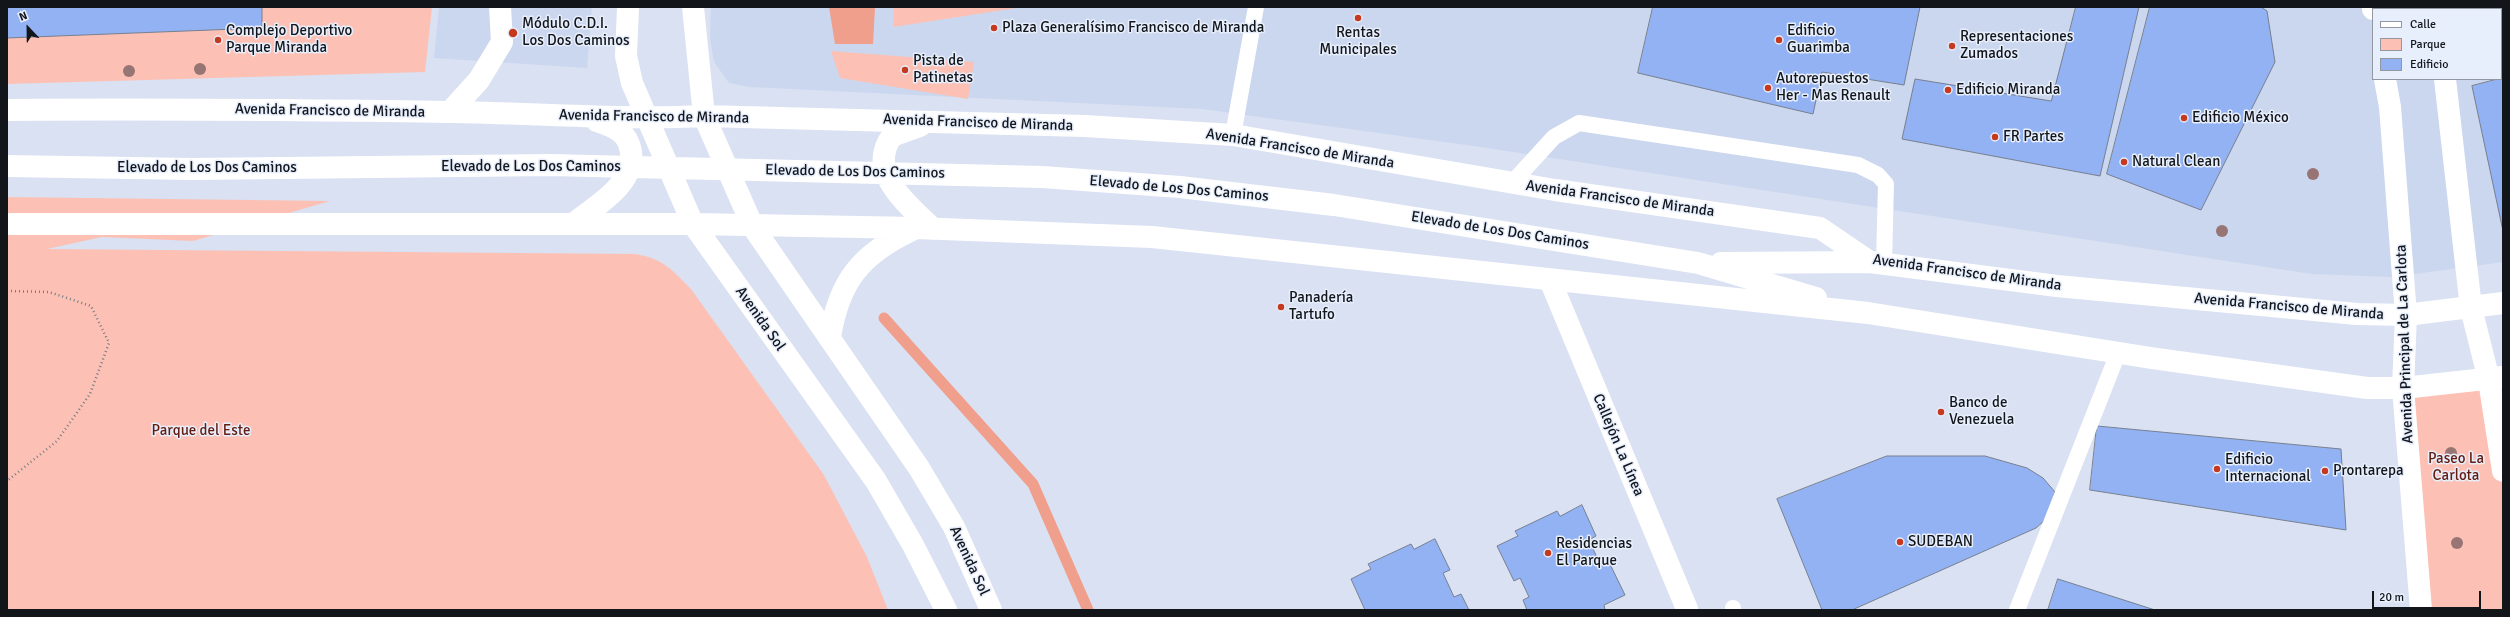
<!DOCTYPE html>
<html>
<head>
<meta charset="utf-8">
<style>
  body { margin:0 }
  #map { position:relative; width:2510px; height:617px; overflow:hidden; background:#d9e1f2; font-family:Signika,sans-serif }
  canvas { display:block }
  .frame { position:absolute; inset:0; border:8px solid #12151a; pointer-events:none }
  .legend { position:absolute; left:2372px; top:8px; width:130px; height:72px; box-sizing:border-box; background:#e7eefc; border:1px solid #9297a2; margin:0; padding:5px 7px; list-style:none; font-size:12px; color:#12151a }
  .legend li { display:flex; align-items:center; gap:8px; height:20px }
  .legend b { width:20px; border:1px solid #9297a2 }
  .north { position:absolute; left:8px; top:8px; width:40px; height:40px; -webkit-text-stroke:3px #e7eefc; paint-order:stroke; rotate:338deg; font-size:11px; font-weight:700; line-height:16px; text-align:center; color:#12151a }
  .north::after { content:''; display:block; margin:auto; width:14px; height:18px; background:#12151a; clip-path:polygon(50% 0,100% 100%,50% 72%,0 100%) }
  .scale { position:absolute; left:2372px; top:591px; width:109px; height:18px; box-sizing:border-box; border:2px solid #12151a; border-top:0; padding-left:5px; font-size:12px; line-height:14px; white-space:nowrap; color:#12151a; -webkit-text-stroke:3px #e7eefc; paint-order:stroke }
</style>
</head>
<body>
<div id="map">
<canvas width="2510" height="617"></canvas>
<div class="frame"></div>
<ul class="legend">
<li><b style="height:5px;background:#fff"></b>Calle</li>
<li><b style="height:11px;background:#fcc1b4"></b>Parque</li>
<li><b style="height:11px;background:#92b2f4"></b>Edificio</li>
</ul>
<div class="north">N</div>
<div class="scale">20 m</div>
</div>
<script>
const c = document.querySelector('canvas').getContext('2d');
c.lineJoin = 'round';
function fill(path, color) { c.fillStyle = color; c.fill(path, 'evenodd'); }
function stroke(path, color, width, dash) { c.strokeStyle = color; c.lineWidth = width; c.lineCap = dash ? 'butt' : 'round'; c.setLineDash(dash || []); c.stroke(path); }
function label(font, color, halo, rows, align = 'center') {
  c.font = font + ' Signika,sans-serif'; c.lineWidth = 3; c.setLineDash([]); c.textBaseline = 'middle'; c.strokeStyle = halo; c.fillStyle = color; for (const [text, x, y, turn = 0] of rows) {
    c.save(); c.translate(x, y); c.rotate((+turn || 0) * Math.PI / 180); c.textAlign = isNaN(turn) ? turn : align; if (halo) c.strokeText(text, 0, 0); c.fillText(text, 0, 0); c.restore();
  }
}
fill(new Path2D(`
  M439,7H592L587,68L434,58Z
  M711,7H2503V262L2392,277L2312,274L1474,146L1202,109L750,87L729,83L714,62L710,38ZM2373,9H2501V79H2373Z`), '#cbd7ef');
fill(new Path2D(`
  M7,7H432L425,72L7,84Z
  M894,7H1023L893,27Z
  M831,51L974,62L968,99L840,78Z
  M7,197L330,201L193,241L102,237L47,249L635,254C664,259 671,269 691,289L824,475L867,557L888,610H7Z
  M2489,380L2503,471V610H2421L2403,388Z`), '#fcc1b4');
fill(new Path2D(`
  M829,7H875L873,44H835Z`), '#f09f8d');
stroke(new Path2D(`
  M884,318L1033,484L1088,610`), '#f09f8d', 11);
const building = new Path2D(`
  M7,7H262V28L7,38Z
  M1653,7H1920L1904,85L1822,72L1813,114L1638,73Z
  M2076,7H2139L2100,176L1902,139L1915,79L2051,101Z
  M2150,7H2261L2267,11L2275,62L2201,210L2107,174Z
  M2503,78V231L2472,86Z
  M2097,426L2341,449L2346,530L2090,490Z
  M1887,456H1985L2027,468L2043,478L2055,492L2046,519L2036,528L1852,610H1822L1777,499Z
  M1582,505L1596,536L1589,540L1600,564L1608,560L1625,595L1604,605L1605,610H1527L1523,600L1529,597L1520,578L1514,581L1497,546L1518,536L1515,531L1557,511L1560,516Z
  M1435,539L1450,570L1443,573L1454,597L1461,594L1469,610H1365L1351,579L1371,569L1368,564L1411,544L1414,549Z
  M2058,579L2155,610H2048Z`);
fill(building, '#92b2f4');
stroke(building, '#78808f', 1);
stroke(new Path2D(`
  M7,291L49,292L91,306L109,343L90,394L57,441L7,481`), '#767b86', 2.5, [1, 3]);
stroke(new Path2D(`
  M1233,135L1256,7
  M1512,183L1554,137L1579,123L1858,165L1878,175L1886,184L1884,263
  M1733,608V610
  M2017,610L2118,353`), '#fff', 16);
stroke(new Path2D(`
  M2373,7V9
  M2438,7V9
  M2385,79L2390,107L2406,315L2403,388L2421,610
  M2445,79L2471,308L2489,380L2503,471
  M450,112L479,80L502,42L500,7
  M1550,280L1687,609`), '#fff', 22);
stroke(new Path2D(`
  M628,7L626,56L632,83L693,224L876,481L913,545L946,610
  M693,7L704,116L753,227L919,468L954,527L991,610
  M7,110C154,109 301,110 448,112C533,113 618,120 704,116L1085,126L1233,135L1555,190L1820,228L1870,262
  M920,126L892,136C865,173 910,206 933,229
  M7,166L192,169L551,165L1042,177L1180,187L1334,205L1698,263L1816,298
  M7,224H693L916,228L1152,237L1868,313L2151,358L2367,388H2403L2503,377
  M573,224C595,206 635,185 631,152C628,132 615,127 597,121
  M1721,263L1870,262L2057,286L2357,314L2406,315L2503,303
  M830,337C839,281 861,254 912,230`), '#fff', 22);
c.fillStyle = '#987575';
for (const [x, y] of [
  [200,69],
  [129,71],
  [2313,174],
  [2222,231],
  [2451,453],
  [2457,543]
]) { c.beginPath(); c.arc(x, y, 6, 0, 2 * Math.PI); c.fill(); }
for (const [x, y, r, color] of [
  [1358,18,4,"#c53a1f"],
  [994,28,4,"#c53a1f"],
  [513,33,5,"#c53a1f"],
  [218,40,4,"#c53a1f"],
  [1779,40,4,"#c53a1f"],
  [1952,46,4,"#c53a1f"],
  [905,70,4,"#c53a1f"],
  [1768,88,4,"#c53a1f"],
  [1948,90,4,"#c53a1f"],
  [2184,118,4,"#c53a1f"],
  [1995,137,4,"#c53a1f"],
  [2124,162,4,"#c53a1f"],
  [1281,307,4,"#c53a1f"],
  [1941,412,4,"#c53a1f"],
  [2217,469,4,"#c53a1f"],
  [2325,471,4,"#c53a1f"],
  [1900,542,4,"#c53a1f"],
  [1548,553,4,"#c53a1f"]
]) { const dot = new Path2D(); dot.arc(x, y, r, 0, 2 * Math.PI); c.fillStyle = color; c.fill(dot); stroke(dot, '#e7eefc', 1.5); }
label('15px', '#12151a', '#e7eefc', [
  ["Módulo C.D.I.",522,24],
  ["Los Dos Caminos",522,41],
  ["Plaza Generalísimo Francisco de Miranda",1002,28],
  ["Complejo Deportivo",226,31],
  ["Parque Miranda",226,48],
  ["Edificio",1787,31],
  ["Guarimba",1787,48],
  ["Rentas",1358,33,"center"],
  ["Municipales",1358,50,"center"],
  ["Representaciones",1960,37],
  ["Zumados",1960,54],
  ["Pista de",913,61],
  ["Patinetas",913,78],
  ["Autorepuestos",1776,79],
  ["Her - Mas Renault",1776,96],
  ["Edificio Miranda",1956,90],
  ["Edificio México",2192,118],
  ["FR Partes",2003,137],
  ["Natural Clean",2132,162],
  ["Panadería",1289,298],
  ["Tartufo",1289,315],
  ["Banco de",1949,403],
  ["Venezuela",1949,420],
  ["Edificio",2225,460],
  ["Internacional",2225,477],
  ["Prontarepa",2333,471],
  ["SUDEBAN",1908,542],
  ["Residencias",1556,544],
  ["El Parque",1556,561]
], 'left');
label('15px', '#12151a', '#e7eefc', [
  ["Avenida Francisco de Miranda",330,111,1],
  ["Avenida Francisco de Miranda",654,117,1],
  ["Avenida Francisco de Miranda",978,123,2],
  ["Avenida Francisco de Miranda",1300,149,9],
  ["Elevado de Los Dos Caminos",531,167],
  ["Elevado de Los Dos Caminos",207,168],
  ["Elevado de Los Dos Caminos",855,172,1],
  ["Elevado de Los Dos Caminos",1179,189,5],
  ["Avenida Francisco de Miranda",1620,199,8],
  ["Elevado de Los Dos Caminos",1500,231,9],
  ["Avenida Francisco de Miranda",1967,273,8],
  ["Avenida Francisco de Miranda",2289,307,5],
  ["Avenida Sol",760,319,55],
  ["Avenida Principal de La Carlota",2405,344,-92],
  ["Callejón La Línea",1618,445,67],
  ["Avenida Sol",969,561,65]
]);
label('15px', '#631c0f', '#e7eefc', [
  ["Parque del Este",201,431],
  ["Paseo La",2456,459],
  ["Carlota",2456,476]
]);
</script>
</body>
</html>
